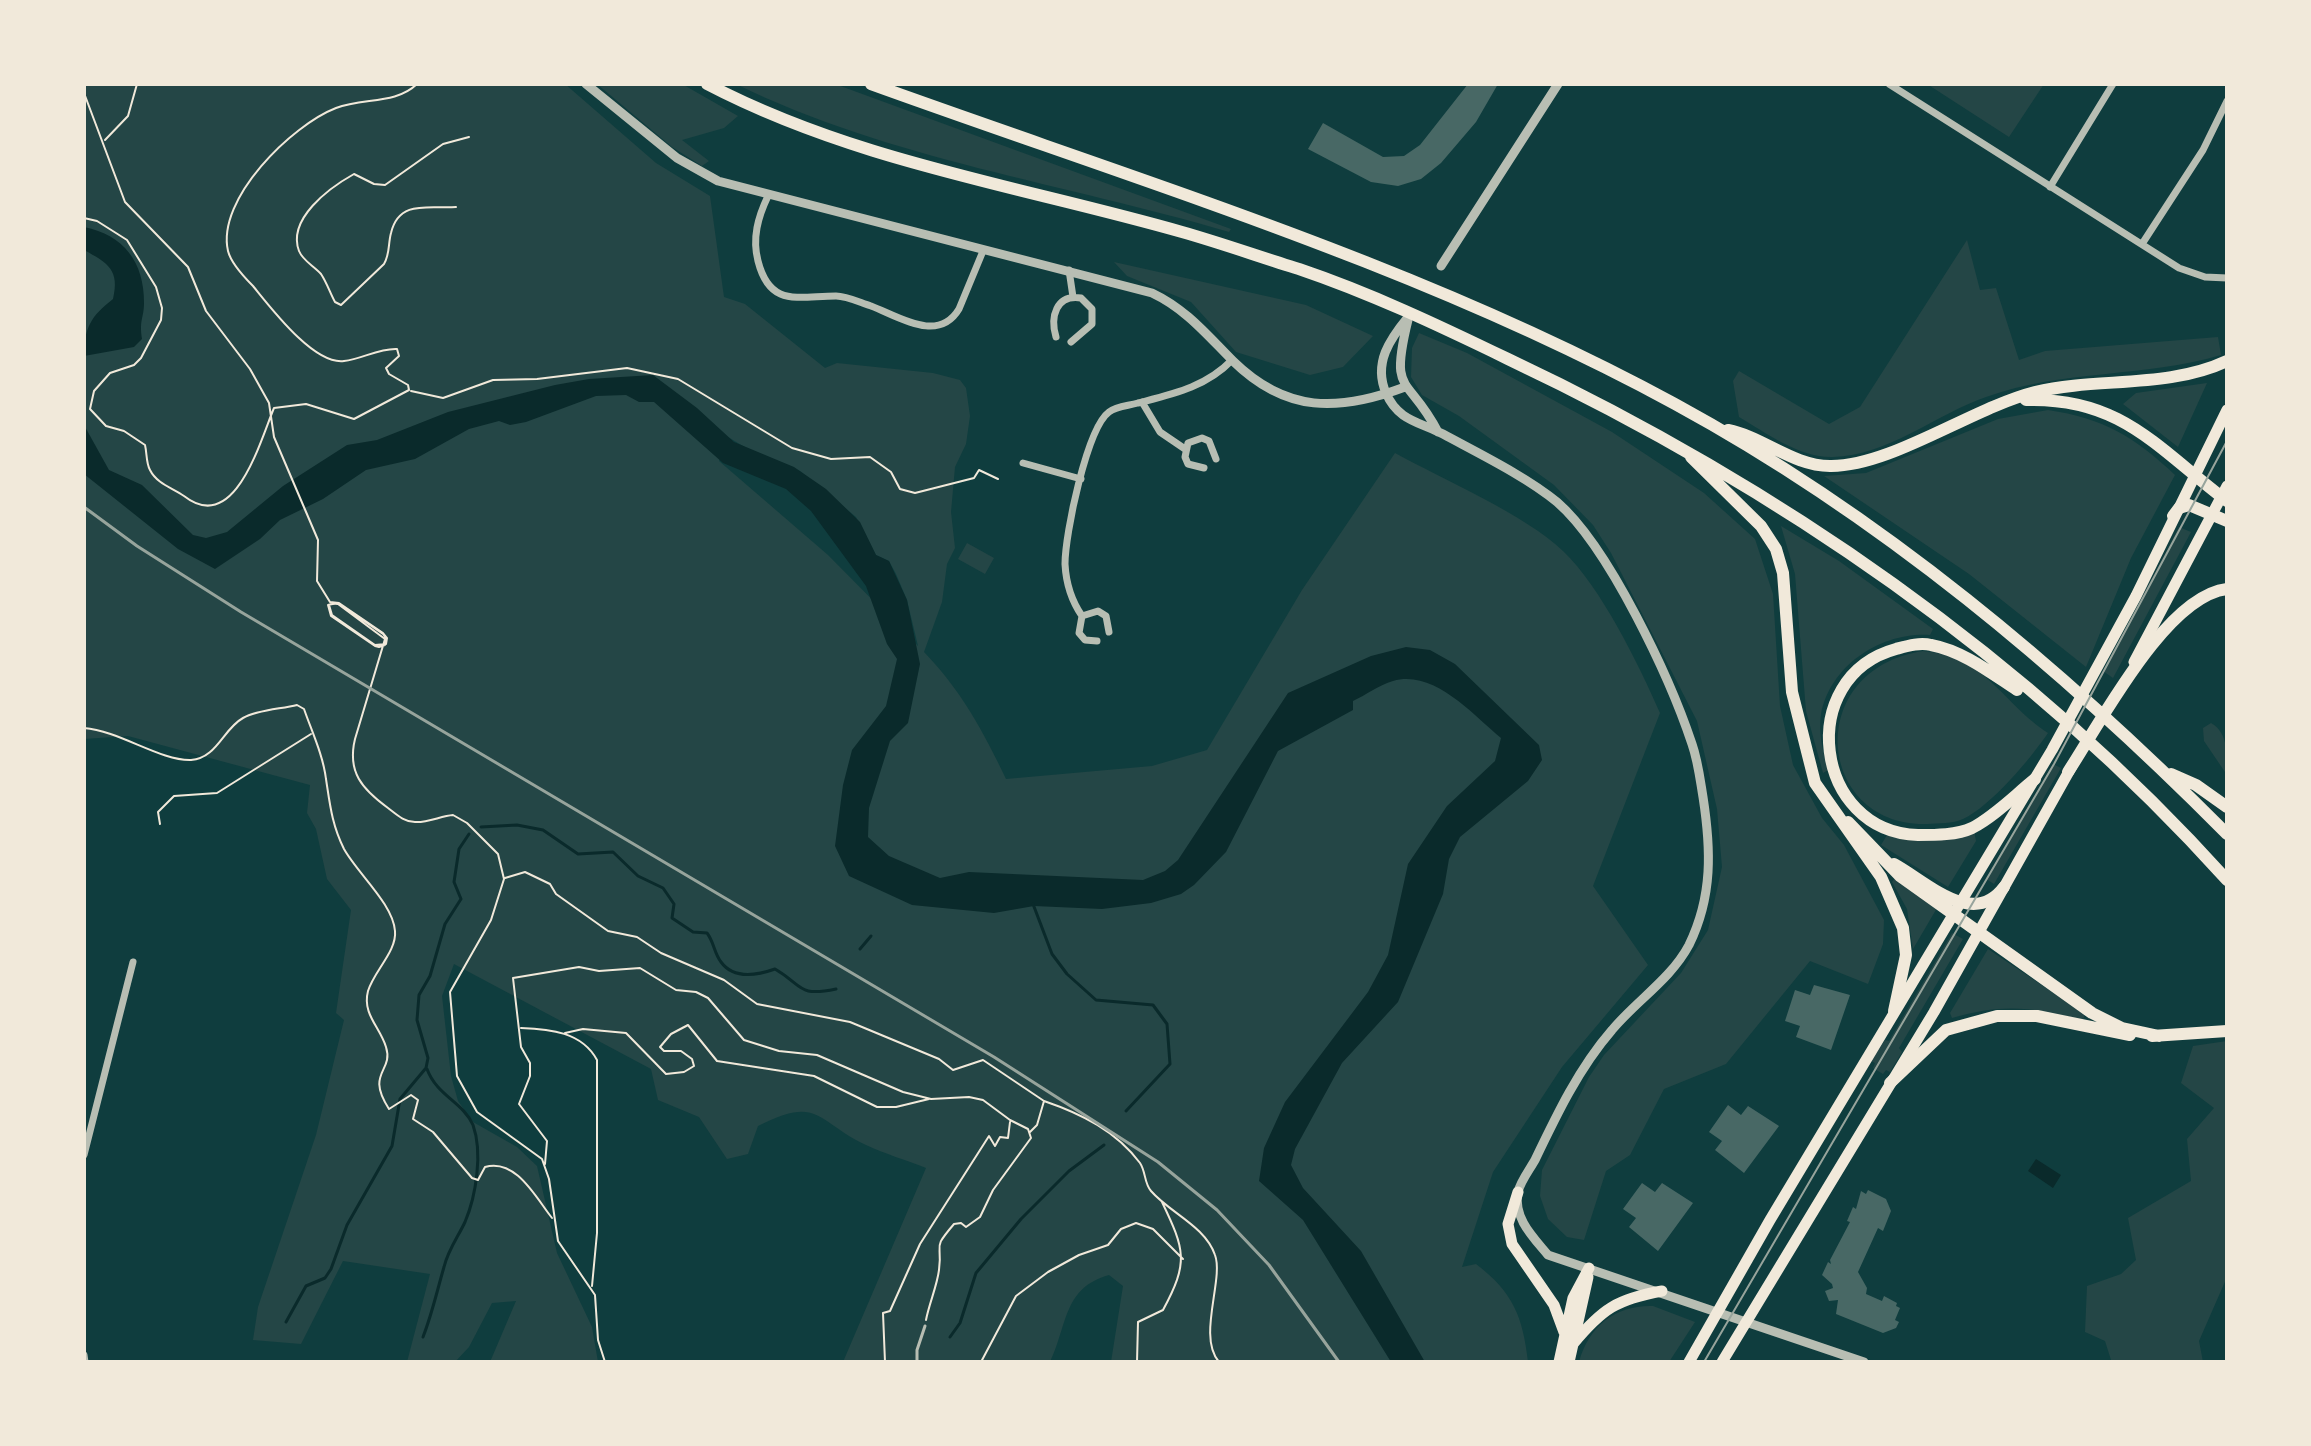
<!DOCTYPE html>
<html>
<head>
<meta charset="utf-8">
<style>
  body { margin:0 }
  #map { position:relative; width:2311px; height:1446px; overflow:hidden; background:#0f3d3e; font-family:"Public Sans",sans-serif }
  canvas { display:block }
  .frame { position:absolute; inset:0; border:86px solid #f1e9da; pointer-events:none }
</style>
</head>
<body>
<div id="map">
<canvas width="2311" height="1446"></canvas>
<div class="frame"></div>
</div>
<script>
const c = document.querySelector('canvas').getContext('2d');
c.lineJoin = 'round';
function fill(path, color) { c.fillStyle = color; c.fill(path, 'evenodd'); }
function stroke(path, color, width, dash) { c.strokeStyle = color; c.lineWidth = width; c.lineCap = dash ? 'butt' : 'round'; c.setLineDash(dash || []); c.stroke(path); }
fill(new Path2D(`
  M84,84H565L656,163L710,196L724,297L745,304L825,368L837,363L933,373L960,380L966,388L970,416L966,444L955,467L951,512L955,548L947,564L942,602L924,652C961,690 983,731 1006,779L1152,766L1207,750L1302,590L1395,453C1442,479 1526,515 1563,551C1601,587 1639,665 1660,713L1593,886L1648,965L1562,1067L1493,1172L1462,1267L1476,1264C1513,1292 1523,1317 1528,1362H1111L1123,1286L1109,1275C1063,1288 1068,1324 1050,1362H843L926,1168C906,1160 885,1154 866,1145C815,1121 820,1095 758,1126L748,1154L727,1159L699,1117L658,1100L651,1069L454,964L442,996L451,1076L458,1101L473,1122L517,1147L537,1166L557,1253L592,1327L598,1362H490L516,1301L492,1303L469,1347L455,1362H407L430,1274L343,1261L301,1344L253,1340L258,1307L316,1135L344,1020L336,1013L351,910L327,879L316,829L307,813L310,785L128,736L84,739ZM728,437L753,452L800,471L856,517L876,555L889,561L896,574L907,600L918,646L828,555L719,461Z
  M597,84H682L738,116L724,128L682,140L709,161L702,166L672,147Z
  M736,84H835L1231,229L1229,232C1064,183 891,160 736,84Z
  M1927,84H2044L2009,137Z
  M1967,240L1980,290L1996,288L2019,360L2045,351L2218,337L2221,355C2144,378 2064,369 1986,397C1936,414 1888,456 1833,457C1800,458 1766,433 1739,417L1733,381L1739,371L1829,424L1860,407Z
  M1114,262L1306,305L1373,336L1343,367L1310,375L1236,352L1191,302L1127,276Z
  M1419,333L1467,353L1612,432L1704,493L1755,539L1773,594L1780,706L1793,765L1822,818L1844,845L1884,920L1883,944L1868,984L1810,961L1726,1064L1664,1089L1630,1155L1606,1171L1584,1240L1567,1237L1548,1219L1540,1196L1542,1170L1589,1077L1604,1055L1681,973L1708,930L1722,867L1717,809L1697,721L1611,553L1593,525L1554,485L1459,416L1422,395L1411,377L1412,348Z
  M2207,383L2178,447L2123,404L2136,393Z
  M2048,410C2103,418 2135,437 2175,475L2131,558L2086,667L1969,574L1824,476L1866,473L1998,419Z
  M1781,526L1839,561L1933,629L1930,635C1882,632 1831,664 1821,714C1818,734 1823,751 1828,770L1823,773L1806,711L1795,574Z
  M2179,527L2191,532L2113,678L2103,671Z
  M967,543L994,558L985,574L958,559Z
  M1923,651C1987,657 2001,702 2048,733C2031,758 1991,806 1963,819C1953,824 1938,823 1927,824C1817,827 1801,670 1923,651Z
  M2211,723C2229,733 2227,757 2227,775L2204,741L2203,728Z
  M2053,764L2061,768L1994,884L1986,879Z
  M1974,831L1976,841L1948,887L1881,845L1887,835L1925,841Z
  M1895,878L1937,908L1913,949L1907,909L1892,882Z
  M1952,933L1963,939L1899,1048L1902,1052L1890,1072L1886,1070L1883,1074L1873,1068L1875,1063L1871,1061L1885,1040L1889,1041Z
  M1988,949L2085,1014L2083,1020C2033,1007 2002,1003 1952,1018L1950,1013Z
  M2227,1041V1277L2199,1341L2203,1362L2111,1360L2105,1341L2085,1332L2087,1286L2121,1274L2136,1260L2128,1218L2191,1181L2187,1139L2214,1108L2181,1083L2193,1046Z
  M1653,1306L1695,1322L1669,1362H1579C1589,1326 1615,1305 1653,1306Z`), '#244646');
fill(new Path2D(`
  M84,227C124,235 144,262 144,303C144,318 139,319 142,339L134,347L84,356C84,328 91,316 113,299C120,270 108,263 84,250Z
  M653,375L697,408L734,442L794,467L826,489L860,522L876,555L889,561L907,600L920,664L908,723L890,741L869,808L868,837L889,856L940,878L969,872L1143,880L1165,871L1178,860L1288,693L1371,656L1406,647L1430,650L1455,664L1539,745L1542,760L1528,781L1460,837L1449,859L1443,894L1398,1002L1342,1063L1295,1149L1291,1165L1303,1188L1361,1251L1425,1362H1391L1303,1220L1259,1181L1264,1148L1285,1102L1368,992L1388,955L1408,864L1447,806L1495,761L1501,738C1473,715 1434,669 1393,681C1379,685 1366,695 1353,701V710L1278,751L1226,852L1194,885L1181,894L1151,903L1102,909L1034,906L994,913L912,905L849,876L835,846L843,785L852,750L886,706L897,659L887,644L866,586L811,511L786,489L723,463L654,402H639L626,395L596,396L526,422L510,425L499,421L469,429L415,459L366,470L323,499L280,520L260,539L215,569L178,549L84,474V425L109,470L142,485L193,535L206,538L227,532L283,486L347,445L377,440L448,412L555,385L589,379Z
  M2036,1159L2061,1175L2053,1188L2028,1171Z`), '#0a2a2b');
stroke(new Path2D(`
  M481,827L517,825L543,830L578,854L613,852L638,876L663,888L674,904L672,918L693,932L707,933C714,942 714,953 721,962C734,980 758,975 775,969C804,986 797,997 836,989
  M1033,904L1052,954L1067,974L1096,1000L1153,1005L1167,1024L1170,1064L1126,1111
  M860,949L871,936
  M286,1322L306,1286L325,1278L331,1269L347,1225L392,1146L400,1099L426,1068L428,1058L417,1020L419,995L430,976L445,924L461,899L454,882L459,849L469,834
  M423,1337C432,1314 437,1291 444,1267C448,1250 458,1237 465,1222C476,1196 483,1153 473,1125C463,1102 437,1096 427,1069
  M950,1337L960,1323L976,1273L1021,1219L1069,1171L1104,1145`), '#0a2a2b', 3);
fill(new Path2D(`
  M1468,84H1498L1476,122L1441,163L1421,179L1398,186L1371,182L1308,149L1323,123L1383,157L1404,156L1420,145Z
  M1814,985L1850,995L1831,1050L1796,1037L1800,1026L1785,1021L1795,990L1810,995Z
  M1728,1105L1741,1115L1748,1106L1779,1126L1744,1173L1715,1150L1722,1141L1709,1132Z
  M1642,1183L1655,1192L1662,1183L1693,1203L1658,1251L1629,1227L1636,1218L1623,1209Z
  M1868,1190L1886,1199L1891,1211L1883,1231L1878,1228L1858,1272L1867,1288L1866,1294L1882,1301L1884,1296L1897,1303L1896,1306L1900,1308L1895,1320L1899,1322L1896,1328L1883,1333L1836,1314L1838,1300L1829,1301L1825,1291L1833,1288L1832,1284L1822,1275L1828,1262L1831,1264L1830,1260L1850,1222L1847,1221L1853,1207L1856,1209L1861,1191L1866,1194Z`), '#486865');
stroke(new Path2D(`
  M84,93L125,202L188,267L206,311L250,369L269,403L274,437L318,540L317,581L330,602L339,603L383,633L387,638L386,644L375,645L332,615L329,605C333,602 334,603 338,603L383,634L386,638L385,645L379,647L375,646L331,616L328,605C332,604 334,603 338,604L385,639L355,739C347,772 362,789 388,808C396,814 404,822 415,822C427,823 441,816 453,815L467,823L498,854L504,879L491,920L450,992L457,1076L477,1112L542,1159L549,1179L558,1241L595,1295L598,1340L605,1362
  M105,140L128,116L137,84
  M456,207C430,209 399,199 391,233C388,244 390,254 384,264L341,305L335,302C330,293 327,283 321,274C314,266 303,261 299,251C287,219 329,188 354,174L374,184L385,185L443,144L469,137
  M84,218L97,221L127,240L156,287L162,308L161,320L141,358L134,365L110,373L94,391L90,409L106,426L124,431L145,445C147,453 146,463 150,470C157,484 173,488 184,496C235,536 260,441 274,408L306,404L354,419L409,390L408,385L389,374L386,368L399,356L397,349C379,348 362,359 344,361C314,365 271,308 253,286C244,277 231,263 228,251C216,199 292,125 336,108C363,97 395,105 417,84
  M411,391L443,398L493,380L537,379L627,368L678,379L792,448L831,459L870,457L891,472L900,489L915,493L974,478L979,470L998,479
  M84,728C120,731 160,761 191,760C217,758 223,729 243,718C257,710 281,709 297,705L304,709C312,732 323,755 326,779C330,805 332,825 344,849C358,874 393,904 395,931C397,951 374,971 368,991C362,1014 380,1027 386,1047C394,1072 365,1072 389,1109L411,1095L418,1100L413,1119L433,1132L472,1178L478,1180L485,1167C516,1158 536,1198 552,1218
  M160,824L158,812L174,796L217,793L311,734
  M505,878L525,872L550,884L556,894L608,931L637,937L661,953L724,980L757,1004L850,1022L939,1059L953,1070L983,1060L1044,1101
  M521,1028C550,1029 582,1032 597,1060V1233L592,1286
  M565,1033L583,1029L626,1033L666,1074L684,1072L694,1066L692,1059L681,1051H664L660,1047L671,1034L688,1025L717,1061L814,1076L877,1107H896L929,1099
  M1030,1132L1037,1125L1044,1101C1082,1114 1116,1131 1140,1163C1146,1172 1144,1183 1151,1191C1170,1213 1205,1226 1215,1255C1224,1279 1197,1337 1219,1362
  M545,1164L547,1141L519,1104L530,1076V1063L521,1047L513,978L579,967L599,971L640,968L676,990L696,992L708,998L744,1040L779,1051L817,1055L903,1092L931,1099L969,1097L983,1100L1010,1120L1028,1129L1031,1138L993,1190L980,1217L966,1227L961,1223L954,1224C931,1251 943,1241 939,1270C937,1286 929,1304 926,1320
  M885,1362L883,1313L890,1311L920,1244L989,1136L995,1146L1000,1137L1008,1138L1010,1122
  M981,1362L1016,1296L1048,1272L1079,1255L1108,1245L1121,1229L1136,1223L1153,1229L1183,1259
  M1137,1362L1138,1322L1163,1310C1189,1262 1185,1250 1162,1202`), '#f1e9da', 2);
stroke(new Path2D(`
  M917,1362V1350L925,1326`), '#b8beb3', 3);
stroke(new Path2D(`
  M1889,84L2179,268L2205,277L2227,278
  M2050,187L2113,84
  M768,196C758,217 752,238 758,261C770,308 798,296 836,296C847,296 861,303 871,306C898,316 938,344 959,309L983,251
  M2142,244L2203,150L2227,101
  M1069,270L1073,297
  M1056,337C1050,317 1056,294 1081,298L1092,309V324L1071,342
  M1142,402L1160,432L1185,449
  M1023,463L1081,479
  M1204,468L1188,464L1185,457L1188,443L1202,438L1209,441L1216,459
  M1082,616C1071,600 1066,583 1065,564C1065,534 1087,428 1109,412C1117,406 1128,406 1138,403C1173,394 1206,387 1232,360
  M1097,641L1085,640L1079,633L1082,616L1098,611L1106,616L1109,632
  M84,1155L133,962
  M84,1355L85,1362`), '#b8beb3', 7);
stroke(new Path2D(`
  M586,84L677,158L718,181L1152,293C1186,309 1207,335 1233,361C1286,413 1338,412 1405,387
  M1441,266L1558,84
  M1408,317C1390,339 1373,363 1386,393C1398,421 1420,422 1443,434C1478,453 1527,477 1557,502C1609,547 1670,678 1692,744C1698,761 1700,779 1703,797C1711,849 1713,896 1689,945C1671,979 1636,1001 1612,1030C1579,1068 1557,1114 1535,1160C1530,1169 1520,1182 1518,1192C1513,1218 1533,1237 1548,1255L1864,1362
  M1408,320C1389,397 1408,374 1438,432`), '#b8beb3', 9);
stroke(new Path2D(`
  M2134,662L2227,486
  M1518,1192L1508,1224L1512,1244L1554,1305L1564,1332
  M1573,1344C1602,1309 1617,1299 1662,1291
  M1559,1362L1573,1298L1589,1268
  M1569,1362L1588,1277
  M1689,1362L1770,1220L2052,750L2136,596L2227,410
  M1722,1362L1934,1012L2072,766`), '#f1e9da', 11);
stroke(new Path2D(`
  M707,84C856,162 1021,186 1182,232C1221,243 1260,257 1299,269C1370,293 1440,326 1508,359C1777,486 2027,658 2227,880
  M871,84C1142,182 1422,266 1675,404C1881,516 2063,669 2227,834
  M2026,400C2121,397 2157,448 2227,501
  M1728,430C1763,437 1793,466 1830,466C1890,467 1972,408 2035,392C2098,377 2167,389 2227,361
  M1691,457L1761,526L1776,549L1783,573L1792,692L1815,783L1881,877L1903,928L1906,955L1894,1011
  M2173,516L2179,508L2189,505L2227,521
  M2017,690C1991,673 1963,651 1931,645C1920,642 1907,646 1896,649C1794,677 1814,832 1918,835C1936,835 1957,835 1972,828C1995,816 2015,795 2035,779
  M2068,772C2101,722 2166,596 2227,589
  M2171,774L2196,785L2227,807
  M1848,822L1900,876L2092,1013L2122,1028L2159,1036
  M1894,864C1927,882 1973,929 2004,887
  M2152,1036L2227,1031
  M1890,1083L1946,1030L1997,1016H2037L2130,1035`), '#f1e9da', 12);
stroke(new Path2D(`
  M1704,1362L2054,764L2227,441`), '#97a49c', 2);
stroke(new Path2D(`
  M84,507L137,546L241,612L994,1057L1158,1162L1217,1210L1269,1265L1339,1362`), '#97a49c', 3);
</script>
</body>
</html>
